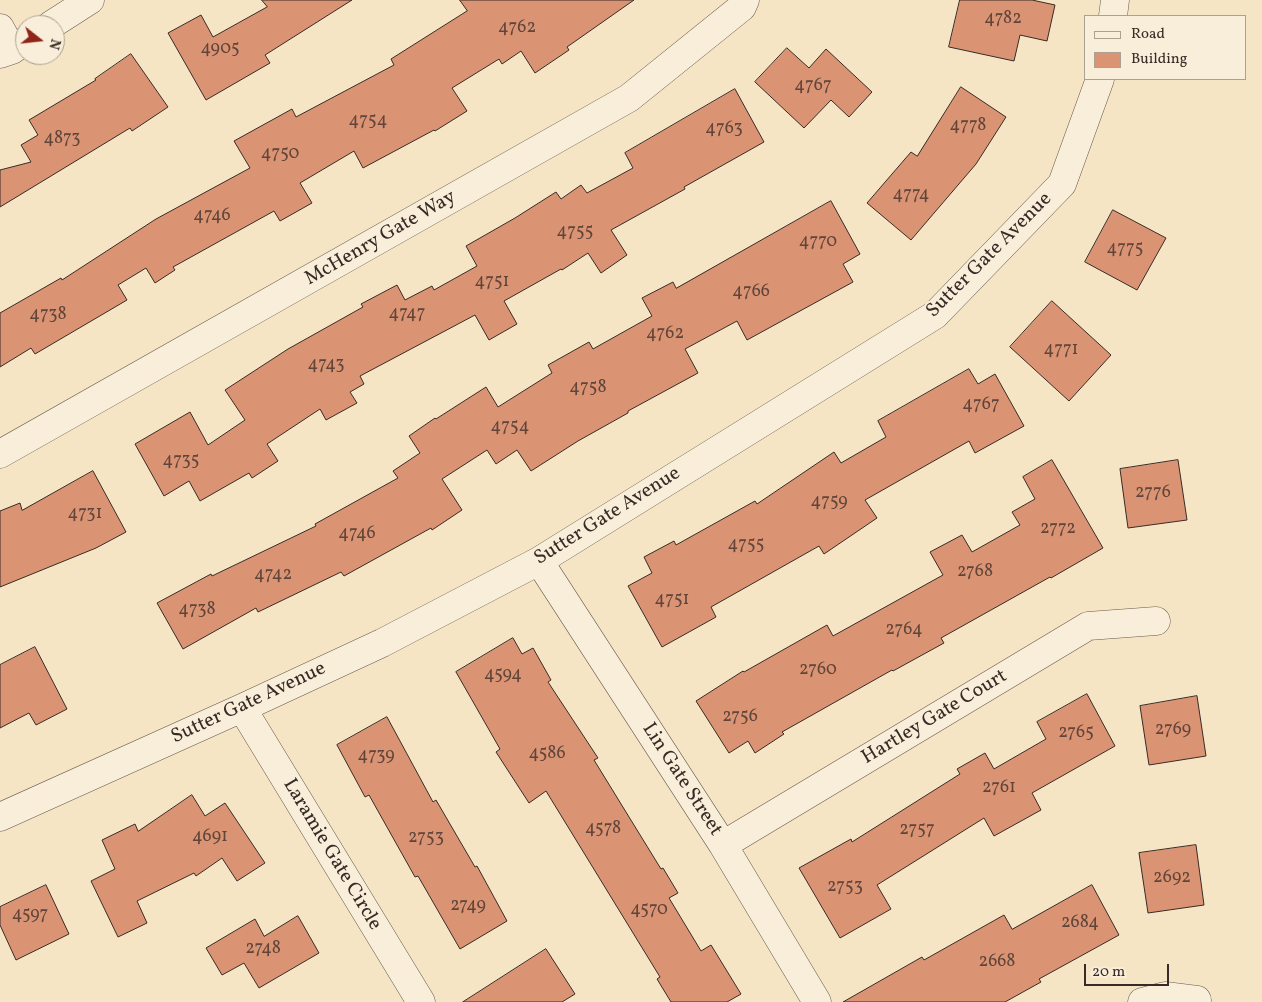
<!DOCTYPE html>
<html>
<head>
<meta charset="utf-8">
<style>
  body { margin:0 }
  #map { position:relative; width:1262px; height:1002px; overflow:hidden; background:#f5e5c4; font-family:Vollkorn,serif }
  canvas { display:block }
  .legend { position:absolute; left:1084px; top:15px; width:162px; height:65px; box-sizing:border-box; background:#f8eed9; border:1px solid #aba092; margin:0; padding:6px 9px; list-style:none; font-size:15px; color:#382b27 }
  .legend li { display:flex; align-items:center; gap:10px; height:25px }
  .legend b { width:25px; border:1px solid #aba092 }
  .north { position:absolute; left:15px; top:15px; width:50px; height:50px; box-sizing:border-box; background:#f8eed9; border:1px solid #aba092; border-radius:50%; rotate:106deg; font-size:14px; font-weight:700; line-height:20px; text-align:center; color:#382b27 }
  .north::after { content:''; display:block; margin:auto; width:18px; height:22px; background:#8f2418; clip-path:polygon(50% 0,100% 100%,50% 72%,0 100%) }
  .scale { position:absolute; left:1084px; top:964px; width:85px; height:22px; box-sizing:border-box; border:2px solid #382b27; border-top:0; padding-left:6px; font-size:15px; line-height:18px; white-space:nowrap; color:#382b27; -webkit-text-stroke:4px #f8eed9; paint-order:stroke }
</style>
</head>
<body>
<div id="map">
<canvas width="1262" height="1002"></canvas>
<ul class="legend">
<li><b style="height:6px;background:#f8eed9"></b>Road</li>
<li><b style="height:14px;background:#db9473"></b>Building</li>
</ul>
<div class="north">N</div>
<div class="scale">20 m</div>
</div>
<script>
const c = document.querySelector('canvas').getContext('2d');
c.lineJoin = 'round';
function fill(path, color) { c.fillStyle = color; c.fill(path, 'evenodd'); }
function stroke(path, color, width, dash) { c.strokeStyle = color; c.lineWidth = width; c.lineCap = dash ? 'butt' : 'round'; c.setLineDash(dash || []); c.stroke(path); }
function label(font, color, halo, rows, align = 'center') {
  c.font = font + ' Vollkorn,serif'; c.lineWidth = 4; c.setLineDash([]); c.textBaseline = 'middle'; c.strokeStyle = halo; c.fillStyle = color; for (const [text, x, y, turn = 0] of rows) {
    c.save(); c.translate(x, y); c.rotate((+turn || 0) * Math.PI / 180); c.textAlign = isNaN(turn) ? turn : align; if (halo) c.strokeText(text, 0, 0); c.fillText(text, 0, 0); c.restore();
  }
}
const building = new Path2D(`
  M262,0H352L265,55L270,63L206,100L168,33L201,15L213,37L267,7Z
  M460,0H634L567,47L569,50L535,73L521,51L502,64L499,59L452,88L467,111L435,131L434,130L363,168L354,151L300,183L312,203L280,221L274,211L173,267L175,270L155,283L146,268L118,285L127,300L35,354L31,348L0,367V313L61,278L62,280L156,219L250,168L234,141L292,109L296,117L394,65L391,59L467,11Z
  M960,0H1032L1055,5L1047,41L1020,35L1014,61L949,47Z
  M787,48L809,68L826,49L872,92L849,117L831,100L804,128L755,82Z
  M131,54L168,107L132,131L130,128L0,207V170L31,162L21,145L38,135L29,120L96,80L95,79Z
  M961,87L1006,117L976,164L911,240L867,203L911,152L917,156Z
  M735,89L764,142L684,187L685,189L611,230L627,255L601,273L588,253L562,270L561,269L504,301L517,324L489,340L475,315L360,376L364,384L350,392L357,403L326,420L320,409L267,444L278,461L252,478L249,473L200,501L189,481L164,496L135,444L190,412L208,445L245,420L225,390L288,349L363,307L361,304L397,285L405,300L432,286L434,290L477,266L466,246L515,218L556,192L561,199L581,185L587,193L633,168L625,153Z
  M831,201L860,254L843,264L853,282L747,340L737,321L685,349L698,373L628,411V413L578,441L531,471L517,450L496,464L487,450L442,479L462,510L432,530L431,528L344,576L341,572L258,612L256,608L183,649L157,603L211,574L212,576L316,526L315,524L398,478L393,471L420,453L409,436L435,418L436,419L486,387L498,407L552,373L548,365L589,342L593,349L652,316L642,298L673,282L676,288Z
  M1113,210L1166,238L1137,290L1085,262Z
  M1052,301L1111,355L1069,401L1010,347Z
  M969,369L978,384L995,374L1024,426L975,453L969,441L865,500L877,518L824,554L819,546L711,607L716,617L662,647L628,586L652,573L644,557L674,541L676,545L755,501L757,504L834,452L841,463L886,437L878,421Z
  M1052,460L1103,548L1051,578L1050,577L941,638L944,643L893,671L892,670L782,732L784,734L755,753L748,741L729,753L696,701L743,671L744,672L827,625L833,636L943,575L930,552L962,535L972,552L1020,525L1012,512L1035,499L1023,477Z
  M1178,460L1187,520L1128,528L1120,469Z
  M93,471L126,532L96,548L0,587V511L20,503L22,510Z
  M513,638L522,654L533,648L551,680L548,682L598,758L594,760L661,869L663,868L678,893L669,898L701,951L711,945L741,994L727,1002H671L657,979L660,977L546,791L529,803L496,752L500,749L456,672Z
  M35,647L67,709L36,725L29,713L0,728V665Z
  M1087,694L1115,746L1032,793L1041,810L994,836L984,818L877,885L891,909L840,938L799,868L851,839L852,842L960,774L957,769L985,753L994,769L1046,739L1037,722Z
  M1197,696L1206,756L1149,765L1140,706Z
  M387,717L433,802L436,800L475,867L477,866L507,921L460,949L418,876L415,877L369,795L365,797L337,745Z
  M192,795L205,816L225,803L265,863L237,881L222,858L196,876L194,873L137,901L147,923L118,937L91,881L115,869L102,840L135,824L138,831Z
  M1196,845L1204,905L1148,913L1139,853Z
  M46,885L69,934L16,960L0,925V907Z
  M1092,885L1119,935L1039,979L1041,982L1005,1002H843L922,957L924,960L1004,915L1012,929Z
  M298,916L319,953L259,988L244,963L222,975L206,948L255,919L264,936Z
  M546,949L575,994L562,1002H463Z`);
fill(building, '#db9473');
stroke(building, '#382b27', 1);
const street = new Path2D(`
  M1113,16L1115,0
  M51,25L90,0
  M0,28L12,50
  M0,54L12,50L25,41
  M0,454L629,98L742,7L745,0
  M539,561L723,845L817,1002
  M242,708L421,1002
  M0,817L242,708L382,643L539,561L935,315L1062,184L1100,79
  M723,845L1088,626L1156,621
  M1142,1002L1165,996L1197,1000`);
stroke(street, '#675a4e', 29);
stroke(street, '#f8eed9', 28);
label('18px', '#61453a', null, [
  ["4782",1003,20],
  ["4762",517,29],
  ["4905",220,50],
  ["4767",813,87],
  ["4754",368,122],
  ["4778",968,127],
  ["4763",724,130],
  ["4873",62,140],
  ["4750",280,155],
  ["4774",911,196],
  ["4746",212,217],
  ["4755",575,233],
  ["4770",818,243],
  ["4775",1125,250],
  ["4751",492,283],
  ["4766",751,293],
  ["4747",407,315],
  ["4738",48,316],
  ["4762",665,335],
  ["4771",1061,351],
  ["4743",326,366],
  ["4758",588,389],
  ["4767",981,406],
  ["4754",510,428],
  ["4735",181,462],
  ["2776",1153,494],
  ["4759",829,503],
  ["4731",85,515],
  ["2772",1058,530],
  ["4746",357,535],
  ["4755",746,546],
  ["2768",975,573],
  ["4742",273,576],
  ["4751",672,601],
  ["4738",197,611],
  ["2764",904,631],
  ["2760",818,671],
  ["4594",503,676],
  ["2756",740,718],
  ["2769",1173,731],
  ["2765",1076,734],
  ["4586",547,755],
  ["4739",376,757],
  ["2761",999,789],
  ["4578",603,830],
  ["2757",917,831],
  ["4691",210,838],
  ["2753",426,839],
  ["2692",1172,879],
  ["2753",845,888],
  ["2749",468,907],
  ["4570",649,911],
  ["4597",30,916],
  ["2684",1080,924],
  ["2748",263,950],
  ["2668",997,963]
]);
label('20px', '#382b27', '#f8eed9', [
  ["McHenry Gate Way",381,239,-30],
  ["Sutter Gate Avenue",990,256,-45],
  ["Sutter Gate Avenue",608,517,-32],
  ["Sutter Gate Avenue",249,704,-25],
  ["Hartley Gate Court",935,718,-31],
  ["Lin Gate Street",681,780,57],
  ["Laramie Gate Circle",331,855,59]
]);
</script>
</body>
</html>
